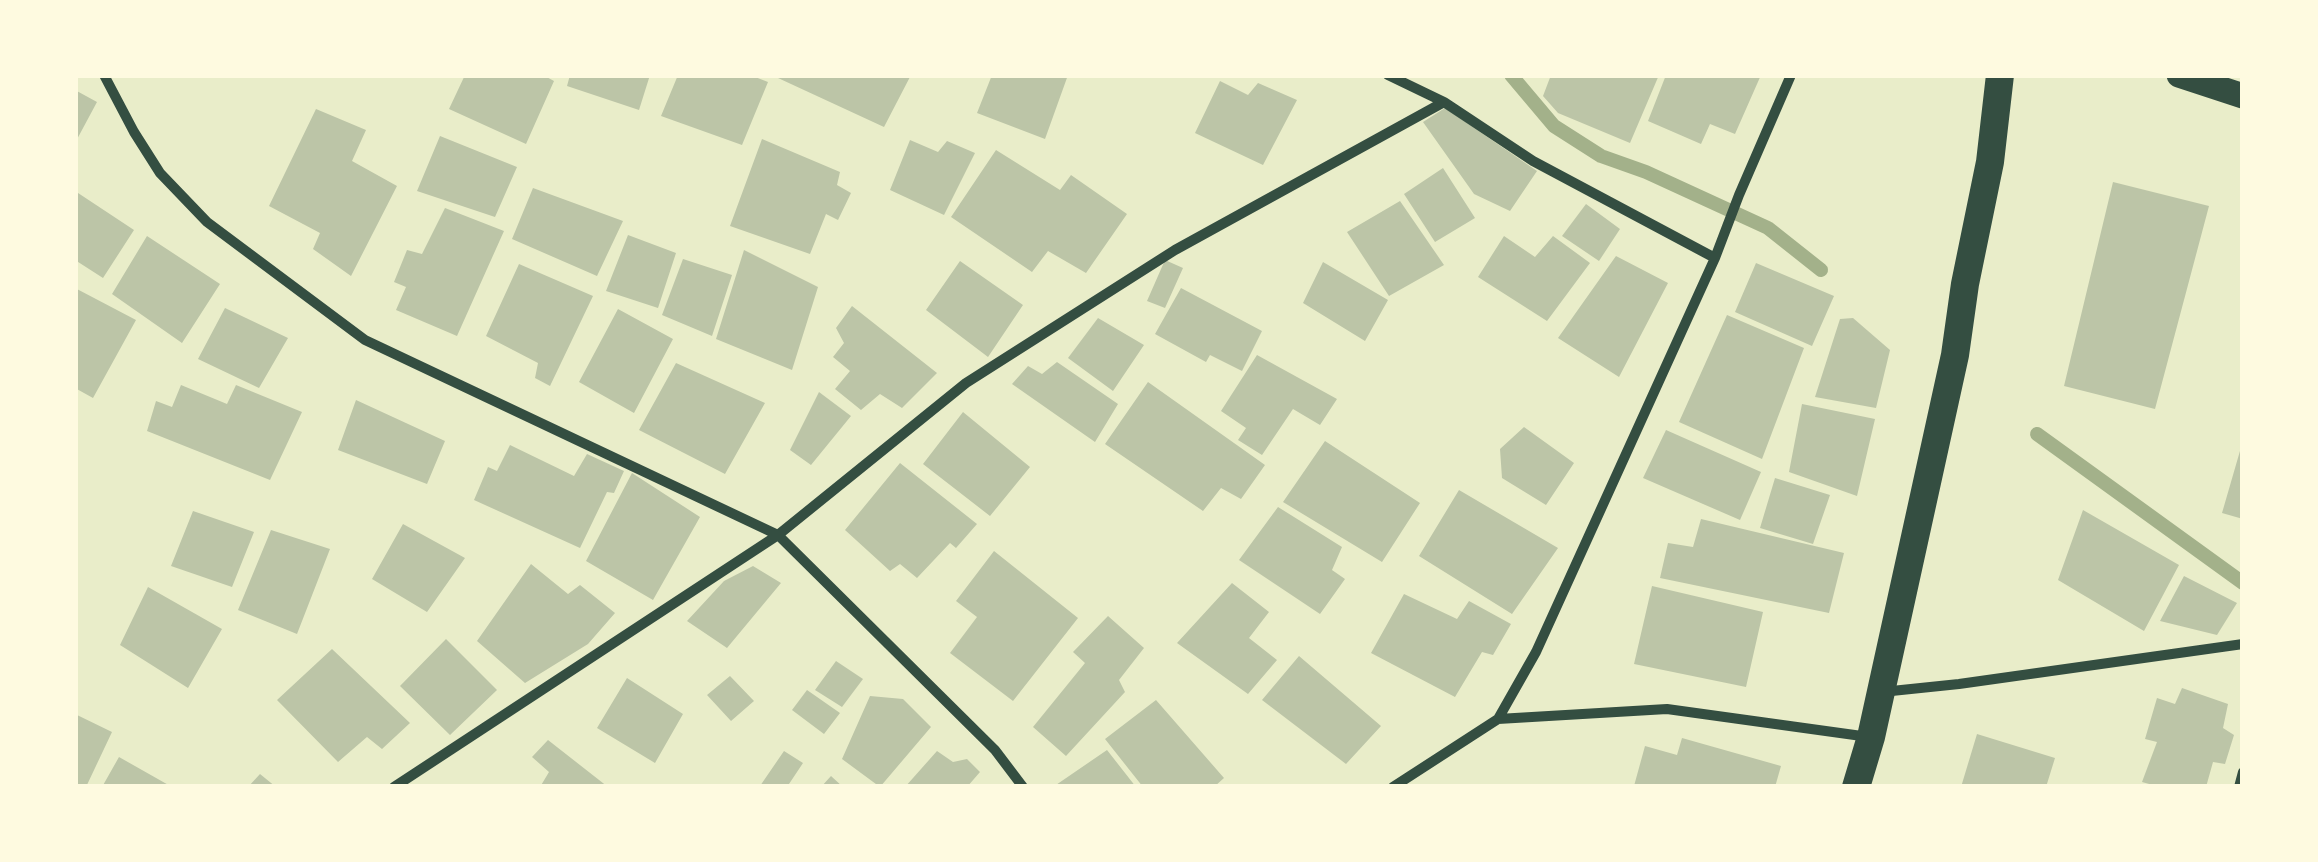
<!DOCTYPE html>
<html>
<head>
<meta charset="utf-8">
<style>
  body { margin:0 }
  #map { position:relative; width:2318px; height:862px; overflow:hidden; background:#e9edc9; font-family:"PT Sans",sans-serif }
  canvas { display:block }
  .frame { position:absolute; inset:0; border:78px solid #fefae0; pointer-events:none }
</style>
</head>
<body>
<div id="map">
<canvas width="2318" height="862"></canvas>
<div class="frame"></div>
</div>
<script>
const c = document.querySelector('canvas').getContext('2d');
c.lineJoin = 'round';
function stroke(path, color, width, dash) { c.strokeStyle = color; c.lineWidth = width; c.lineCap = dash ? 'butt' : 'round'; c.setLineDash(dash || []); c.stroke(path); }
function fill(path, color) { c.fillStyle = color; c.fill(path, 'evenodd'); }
stroke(new Path2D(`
  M1511,75L1554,126L1601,156L1646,172L1768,228L1821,270
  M2037,434L2243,583`), '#a3b18a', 14);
fill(new Path2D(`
  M465,75H543L554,81L526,144L449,109Z
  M570,75H650L639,110L567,86Z
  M678,75H750L768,82L742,145L661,116Z
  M780,75H911L884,127L778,78Z
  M992,75H1068L1045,139L977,113Z
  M1551,75H1659L1630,143L1558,113L1543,96Z
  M1666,75H1761L1735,134L1710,124L1701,144L1648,121Z
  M1220,81L1248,95L1258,83L1297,100L1263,165L1195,133Z
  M75,90L97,102L75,143Z
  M1445,108L1537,171L1510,211L1474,194L1423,122Z
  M316,109L366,130L352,161L397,186L351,276L313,249L320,233L269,206Z
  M440,136L517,167L495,217L417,191Z
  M762,139L840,172L837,185L851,193L838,220L826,214L810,254L730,226Z
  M910,140L938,152L947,141L975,153L944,215L890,190Z
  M996,150L1060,190L1071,175L1127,214L1086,273L1048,251L1032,272L951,217Z
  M1443,168L1475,218L1435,242L1404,194Z
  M2113,182L2209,206L2155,409L2064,386Z
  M533,188L623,221L597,276L512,239Z
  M75,191L134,230L103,278L75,260Z
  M1400,201L1444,265L1389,296L1347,232Z
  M1586,204L1620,229L1599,261L1562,236Z
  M445,208L504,231L457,336L396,310L406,287L394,282L407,250L422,254Z
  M628,235L676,253L658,308L606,291Z
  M147,236L220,284L182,343L112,294Z
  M1504,236L1535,257L1553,236L1590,263L1547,321L1478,277Z
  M744,250L818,287L792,370L716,339Z
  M1616,256L1668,283L1619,377L1558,338Z
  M683,259L732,275L712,336L662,315Z
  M1165,260L1183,268L1165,308L1147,301Z
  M960,261L1023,305L988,357L926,310Z
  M1323,262L1388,300L1365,341L1303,303Z
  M1756,263L1834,296L1812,346L1735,312Z
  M519,264L593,296L550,386L535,378L538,363L486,336Z
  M75,288L136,320L93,398L75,388Z
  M1181,288L1262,331L1242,371L1210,355L1206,362L1155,334Z
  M852,306L937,373L902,408L880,394L861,410L835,389L850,371L833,357L844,343L836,328Z
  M225,308L288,338L259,388L198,359Z
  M618,309L673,339L634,413L579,382Z
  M1727,315L1804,348L1762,459L1679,422Z
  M1098,318L1144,345L1113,391L1068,358Z
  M1853,318L1890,350L1876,408L1815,397L1840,319Z
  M1257,355L1337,399L1320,425L1293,409L1262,455L1238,440L1246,428L1221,411Z
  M1057,362L1118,404L1095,442L1012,384L1028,366L1042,374Z
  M676,363L765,403L725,474L639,430Z
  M1148,382L1265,465L1241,499L1221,488L1203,511L1105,444Z
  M181,385L227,404L236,385L302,412L270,480L147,431L156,401L172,407Z
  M819,392L851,416L811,465L790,450Z
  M356,400L445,441L427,484L338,450Z
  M1802,404L1875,419L1857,496L1789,472Z
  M963,412L1030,467L990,516L923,464Z
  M1524,427L1574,463L1546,505L1502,478L1500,449Z
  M1666,430L1761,472L1740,520L1643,478Z
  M1325,441L1420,503L1382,562L1283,502Z
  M2242,444H2243V519L2222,513Z
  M510,445L574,476L587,454L624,471L614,493L607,492L580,548L474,500L488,467L497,471Z
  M900,463L977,524L956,548L950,543L917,578L900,564L890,571L845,530Z
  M632,473L700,517L653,600L586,561Z
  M1775,478L1830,495L1813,544L1760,528Z
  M1459,490L1558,548L1512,614L1419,556Z
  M1278,507L1342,547L1332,570L1345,579L1320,614L1239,560Z
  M2083,510L2179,565L2144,631L2058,580Z
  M193,511L254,532L232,587L171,566Z
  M1701,519L1844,553L1829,613L1660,578L1668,543L1693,547Z
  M403,524L465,558L427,612L372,579Z
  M271,530L330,549L297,634L238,610Z
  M994,551L1078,618L1013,701L950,653L977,617L956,601Z
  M531,564L568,594L580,585L615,613L588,644L525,683L477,641Z
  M753,566L781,583L727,648L687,621L724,581Z
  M2184,576L2237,603L2217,635L2160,621Z
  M1232,583L1269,612L1249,638L1277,660L1248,694L1177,643Z
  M1652,586L1763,612L1746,687L1634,664Z
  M148,587L222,629L188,688L120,645Z
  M1404,594L1457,619L1469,601L1511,624L1493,655L1482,652L1455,697L1371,653Z
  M1108,616L1144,648L1119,680L1125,692L1066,756L1033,727L1085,663L1073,652Z
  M446,639L497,690L450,735L400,686Z
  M332,649L410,723L382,749L367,737L338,762L277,700Z
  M1299,656L1381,726L1346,764L1262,700Z
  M836,661L863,679L842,707L815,690Z
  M730,676L754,701L731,721L707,695Z
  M627,678L683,714L655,763L597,728Z
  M2182,688L2228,704L2223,728L2234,735L2225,764L2213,762L2206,787H2160L2142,782L2157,742L2145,739L2157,698L2175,704Z
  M807,690L840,713L824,734L792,710Z
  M870,696L903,699L931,727L880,787L842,759Z
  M1156,700L1224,778L1214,787H1143L1105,739Z
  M75,714L112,732L86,787H75Z
  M1977,734L2055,758L2046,787H1961Z
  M1682,738L1781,766L1775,787L1634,786L1645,746L1677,755Z
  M548,740L608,787H540L549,772L532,757Z
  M1107,750L1136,787H1053Z
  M784,751L803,763L787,787L760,786Z
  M937,751L953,762L967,759L980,772L967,787H905Z
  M119,757L172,787H102Z
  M260,774L276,787H248Z
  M831,776L843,787H821Z`), '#bcc5a7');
stroke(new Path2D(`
  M104,75L134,132L160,173L207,222L365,340L778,535L995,750L1023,787
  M1388,75L1444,102L1533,161L1715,258
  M1882,692L1959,684L2243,644
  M1498,719L1667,709L1869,737
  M394,787L778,535L966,383L1175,250L1444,102
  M1393,787L1498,719L1536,652L1715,258L1739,195L1791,75
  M2239,787L2243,772`), '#344e41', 10);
stroke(new Path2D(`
  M2179,75L2243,96`), '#344e41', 25);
stroke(new Path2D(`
  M1856,787L1871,737L1955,355L1965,284L1990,162L2000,75`), '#344e41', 28);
</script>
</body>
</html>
